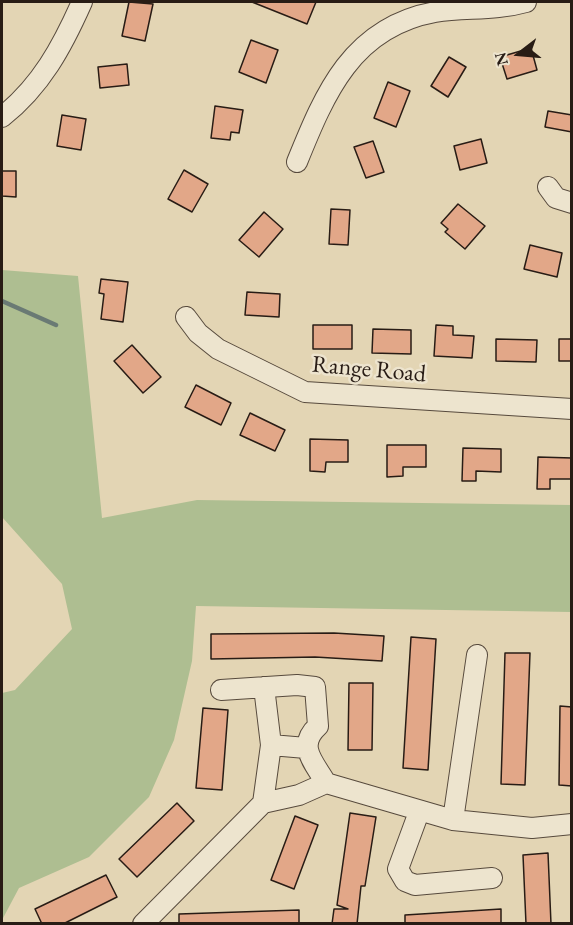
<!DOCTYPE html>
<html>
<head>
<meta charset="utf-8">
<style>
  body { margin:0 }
  #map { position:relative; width:573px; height:925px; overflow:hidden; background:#e3d5b4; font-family:"EB Garamond",serif }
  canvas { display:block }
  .frame { position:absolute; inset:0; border:3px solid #281c15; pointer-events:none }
  .north { position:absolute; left:489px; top:24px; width:60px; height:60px; -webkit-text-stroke:4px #ede4ce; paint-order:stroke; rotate:254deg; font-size:16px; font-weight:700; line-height:24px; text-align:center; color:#281c15 }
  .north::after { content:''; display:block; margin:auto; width:21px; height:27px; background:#281c15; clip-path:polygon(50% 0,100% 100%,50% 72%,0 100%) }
</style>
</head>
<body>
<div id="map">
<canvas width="573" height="925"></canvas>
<div class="frame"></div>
<div class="north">N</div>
</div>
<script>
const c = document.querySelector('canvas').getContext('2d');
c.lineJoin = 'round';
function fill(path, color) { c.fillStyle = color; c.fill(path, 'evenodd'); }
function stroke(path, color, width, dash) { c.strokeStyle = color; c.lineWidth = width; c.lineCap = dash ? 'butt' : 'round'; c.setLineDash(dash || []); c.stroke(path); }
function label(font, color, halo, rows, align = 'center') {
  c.font = font + ' "EB Garamond",serif'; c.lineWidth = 5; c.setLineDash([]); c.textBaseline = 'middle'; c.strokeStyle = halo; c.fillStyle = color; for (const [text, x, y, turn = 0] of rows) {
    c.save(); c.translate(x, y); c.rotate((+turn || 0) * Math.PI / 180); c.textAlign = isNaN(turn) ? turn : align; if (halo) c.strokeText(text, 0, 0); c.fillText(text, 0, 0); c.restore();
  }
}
fill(new Path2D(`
  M2,270L78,276L102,518L197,500L571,505V612L196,606L192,661L174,740L149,797L89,857L19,888L2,920V693L15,690L72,629L62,584L2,517Z`), '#aebe91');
stroke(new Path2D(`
  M2,301L56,325`), '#6a7a74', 4.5);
const building = new Path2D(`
  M129,2L153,4L145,41L122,36Z
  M252,2H316L307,24Z
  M251,40L278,50L266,83L239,72Z
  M531,48L537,70L507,79L500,57Z
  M449,57L466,67L448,97L431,86Z
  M127,64L129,85L100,88L98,67Z
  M388,82L410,91L396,127L374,118Z
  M215,106L243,110L239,133L231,132L230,140L211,138Z
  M548,111L572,115V132L545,127Z
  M62,115L86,119L81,150L57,146Z
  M481,139L487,163L460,170L454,146Z
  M373,141L384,172L366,178L354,147Z
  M184,170L208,184L192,212L168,199Z
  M2,171H16V197L2,196Z
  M458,204L485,226L465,249L445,232L448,229L441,223Z
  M331,209L350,210L348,245L329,244Z
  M264,212L283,229L259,257L239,240Z
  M530,245L562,253L557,277L524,269Z
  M101,279L128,282L123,322L101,319L104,294L99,293Z
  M247,292L280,294L279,317L245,315Z
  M313,325H352V349H313Z
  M436,325L453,326V335L474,336L472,358L434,356Z
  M373,329L411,330V354L372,353Z
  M496,339L537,340L536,362L496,361Z
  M559,339H572V361H559Z
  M132,345L161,377L143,393L114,361Z
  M196,385L231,403L221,425L185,407Z
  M250,413L285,430L275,451L240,435Z
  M310,439L348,440V462H326L325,472L310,471Z
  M387,445H426V467H403V476L387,477Z
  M463,448L501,449V472L476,471V481H462Z
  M538,457L572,458V479H550V489H537Z
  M334,633L384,636L382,661L315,657L211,659V634Z
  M411,637L436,639L428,770L403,768Z
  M505,653H530L525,785L501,784Z
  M349,683H373L372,750H348Z
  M560,706L572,707V786L559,785Z
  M203,708L228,710L222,790L196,788Z
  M177,803L194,821L137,877L119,859Z
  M350,813L376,817L365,886H361L357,924H332L334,909H348L337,905Z
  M295,816L318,825L294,889L271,880Z
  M548,853L551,924H526L523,855Z
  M106,875L117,897L63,924H42L35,909Z
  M501,909V924H405V915Z
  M299,910V924H179V914Z`);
fill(building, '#e2a788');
stroke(building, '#281c15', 1.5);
const minor = new Path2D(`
  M2,117C41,86 62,47 82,2
  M297,162C325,93 352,27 435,12C466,7 494,11 526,2
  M548,187L556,198L572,203
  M186,317L198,333L218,349L305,392L572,409
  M221,690L297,685L315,687L318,726C296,746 314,762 326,783
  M271,745L306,748
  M326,783L453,820L532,828L572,824
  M263,803L299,795L326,783
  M419,812L398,869L405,881L415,885L492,878
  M453,820L477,655
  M143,924L263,803L271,745L264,687`);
stroke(minor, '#574a3d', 22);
stroke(minor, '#ede4ce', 20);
label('24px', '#281c15', '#ede4ce', [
  ["Range Road",369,370,5]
]);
</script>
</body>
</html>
